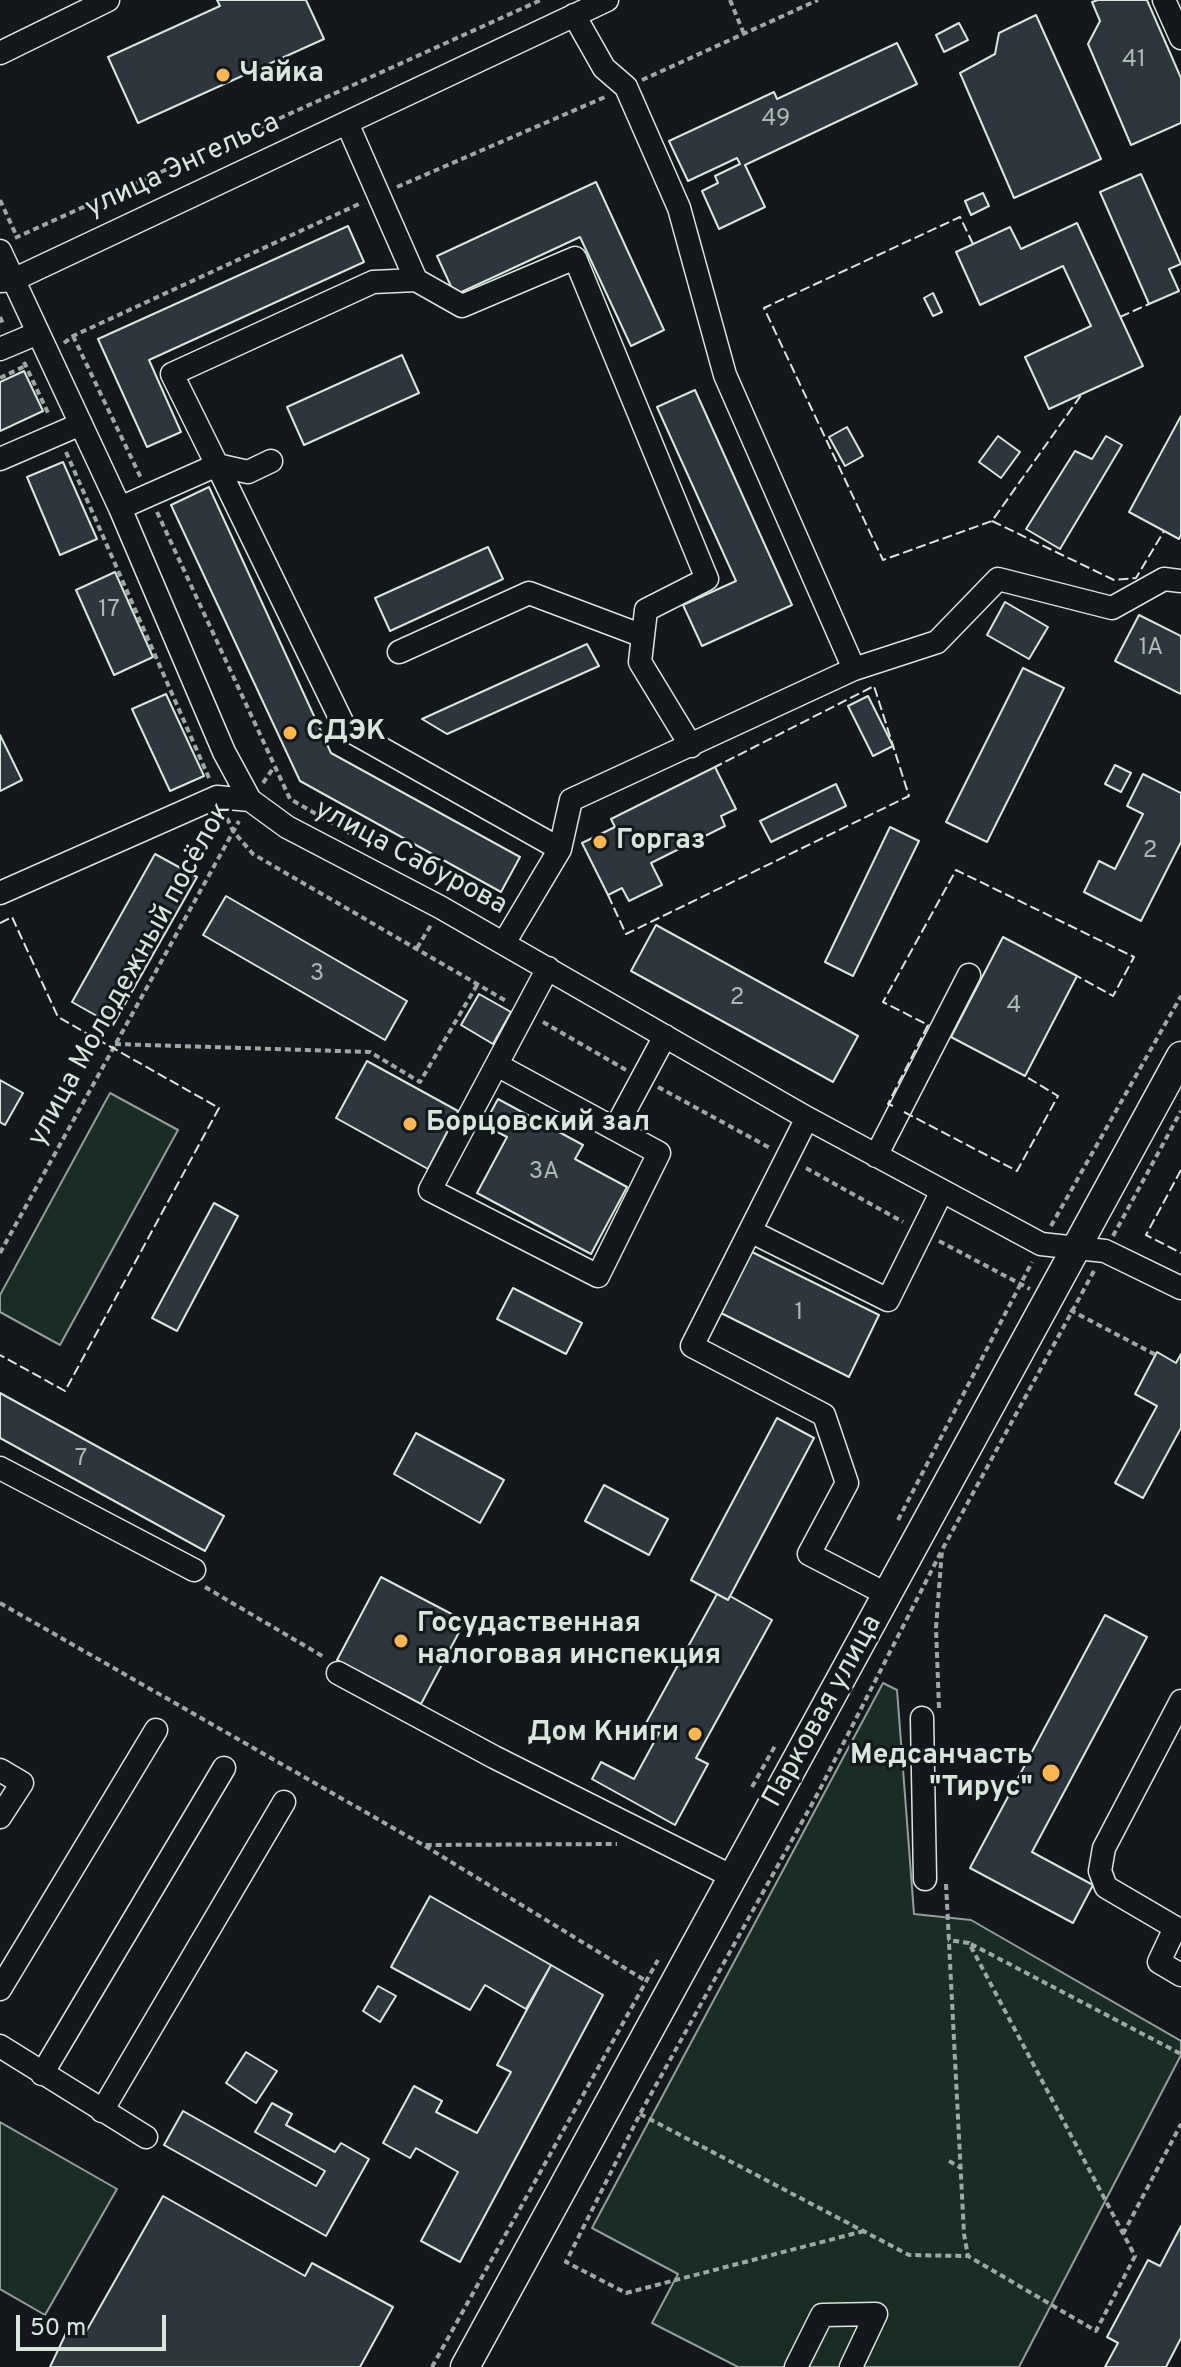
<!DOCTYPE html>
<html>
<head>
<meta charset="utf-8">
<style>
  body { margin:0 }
  #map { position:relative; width:1181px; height:2367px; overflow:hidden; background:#14181c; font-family:Overpass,sans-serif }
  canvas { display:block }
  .scale { position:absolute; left:16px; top:2315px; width:150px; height:36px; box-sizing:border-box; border:4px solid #d8e6dc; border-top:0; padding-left:10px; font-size:24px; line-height:28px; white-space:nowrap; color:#d8e6dc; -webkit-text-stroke:6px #14181c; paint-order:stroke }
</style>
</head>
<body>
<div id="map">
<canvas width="1181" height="2367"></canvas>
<div class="scale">50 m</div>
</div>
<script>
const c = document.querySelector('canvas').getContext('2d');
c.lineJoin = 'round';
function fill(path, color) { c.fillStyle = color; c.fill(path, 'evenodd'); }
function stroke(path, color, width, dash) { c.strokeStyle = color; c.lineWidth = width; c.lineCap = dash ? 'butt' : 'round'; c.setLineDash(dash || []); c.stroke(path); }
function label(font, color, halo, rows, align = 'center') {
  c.font = font + ' Overpass,sans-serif'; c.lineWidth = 6; c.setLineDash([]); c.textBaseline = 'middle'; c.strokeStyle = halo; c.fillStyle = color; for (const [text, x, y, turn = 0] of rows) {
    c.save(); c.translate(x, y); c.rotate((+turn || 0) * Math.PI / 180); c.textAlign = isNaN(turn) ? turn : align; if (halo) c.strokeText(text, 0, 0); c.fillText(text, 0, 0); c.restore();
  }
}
const green = new Path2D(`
  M110,1093L178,1130L60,1345L0,1312V1295Z
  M883,1683L897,1690L914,1914L971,1920L1181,2041V2055L1019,2367H738L652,2323L678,2274L592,2228Z
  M0,2122L117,2189L45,2315L0,2289Z`);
fill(green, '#1a2d24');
stroke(green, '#939e99', 2);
const building = new Path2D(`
  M217,0H306L324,39L138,123L108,57L220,6Z
  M1098,0H1147L1181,78V123L1131,145L1088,44L1100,21L1092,2Z
  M1036,15L1101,159L1014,198L960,73L995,54L999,33Z
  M959,23L968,40L944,52L936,35Z
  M897,43L917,84L745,165L765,207L719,229L702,191L718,183L715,176L740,164L737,158L688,181L669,141L774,92L777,99Z
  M1141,174L1181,264L1169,269L1179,291L1149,304L1100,192Z
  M596,182L664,330L631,346L580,237L455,295L437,256Z
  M983,193L989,206L971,215L965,201Z
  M1077,223L1143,366L1049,409L1025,357L1091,326L1063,266L980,305L956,252L1010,227L1021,249Z
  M348,226L364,262L149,360L181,432L147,447L98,339Z
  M933,293L942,312L933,316L924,298Z
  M402,355L419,393L304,445L287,407Z
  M24,371L43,411L0,431V382Z
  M695,390L792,605L702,646L683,605L736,581L657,407Z
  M1181,416V535L1179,539L1129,512Z
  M847,427L863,456L845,466L829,437Z
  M998,436L1020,452L1001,478L979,462Z
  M1106,436L1122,445L1060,549L1026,529L1075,451L1092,459Z
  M63,462L97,539L60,555L27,477Z
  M209,487L331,753L520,857L501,892L300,781L171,505Z
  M488,547L503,579L390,631L375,598Z
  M115,572L153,657L114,675L76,590Z
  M1005,602L1048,627L1029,659L987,635Z
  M1139,615L1181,636V694L1115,661Z
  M587,644L599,666L447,734L422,719Z
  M1023,668L1064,688L987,842L946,822Z
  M166,694L204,776L170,791L132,709Z
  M868,696L893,746L873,756L848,706Z
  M0,735L22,780L0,791Z
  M1115,765L1131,773L1121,792L1105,784Z
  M715,767L736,809L721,816L725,826L651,863L662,885L629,901L622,888L608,895L582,843L615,827L611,819Z
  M1143,774L1181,793V842L1141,921L1084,892L1099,861L1115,869L1143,814L1127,806Z
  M836,784L846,806L771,842L760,821Z
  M890,827L919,841L853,976L825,962Z
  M155,854L197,877L113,1025L72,1002Z
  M226,896L407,1001L385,1040L203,935Z
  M656,925L858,1036L833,1082L631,971Z
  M1003,937L1077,976L1025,1076L951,1037Z
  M479,994L511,1012L493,1044L461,1025Z
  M367,1061L458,1111L428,1169L336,1118Z
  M0,1080L23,1093L5,1125L0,1122Z
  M498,1099L583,1145L575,1159L627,1187L591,1254L477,1193L507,1137L484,1125Z
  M214,1203L238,1216L177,1331L152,1318Z
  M750,1251L879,1315L849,1377L719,1312Z
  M513,1288L582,1323L566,1354L497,1319Z
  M1157,1352L1176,1363L1181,1354V1428L1143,1498L1115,1483L1157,1406L1135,1394Z
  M0,1393L224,1516L205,1551L0,1438Z
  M777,1418L814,1438L728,1600L691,1580Z
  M416,1433L504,1480L480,1523L394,1474Z
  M604,1485L668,1519L649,1555L585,1521Z
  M381,1577L465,1621L421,1704L337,1660Z
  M717,1594L728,1600L730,1596L772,1620L696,1758L708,1764L675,1825L592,1779L601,1762L634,1779L659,1733L645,1725Z
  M1105,1615L1147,1637L1032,1852L1093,1885L1073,1923L970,1868Z
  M430,1896L551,1965L526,2009L485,1985L470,2010L391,1967Z
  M551,1965L603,1995L460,2262L421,2241L458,2172L416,2148L410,2158L383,2143L414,2086L442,2101L436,2112L477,2133L511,2072L497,2065Z
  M378,1986L396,1996L380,2022L363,2011Z
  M246,2052L277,2071L256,2103L226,2083Z
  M272,2103L292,2114L286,2125L335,2152L341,2143L369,2159L326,2236L164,2145L183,2111L316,2186L325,2171L255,2132Z
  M163,2196L305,2276L312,2263L393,2307L360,2367H50L68,2329L83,2337Z
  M1181,2226V2338L1166,2367H1105L1118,2343L1107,2337L1148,2260L1160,2266Z`);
fill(building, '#2c363c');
stroke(building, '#d8e6dc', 2);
const minor = new Path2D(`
  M1164,0L1181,38
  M574,15L604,68L626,87L679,208L725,375L854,669
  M0,53L108,0
  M0,251L120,508L224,752L250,800L287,827L440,907L807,1118L1041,1244L1105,1251L1181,1288
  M416,280L462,306L575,258L707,579L646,610L640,662L691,746
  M0,281L13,280L607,0
  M0,349L38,333
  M0,459L81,424
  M271,461L248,472L217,465L172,374L373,282L416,280L347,123
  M120,508L217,465L345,728L560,849
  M399,652L529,593L643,636
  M0,893L217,797L250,800
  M504,943L560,849L571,800L854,669L937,642L998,579L1112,608L1164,579L1181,581
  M497,1065L659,1153L598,1276L430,1190L548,968
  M807,1118L692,1346L824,1415L847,1483L809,1554L888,1595
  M615,1129L665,1036
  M876,1156L969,975
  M750,1231L888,1300L942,1191
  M0,1468L194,1570
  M338,1673L494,1757L733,1877
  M1181,1701L1104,1848L1100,1871L1106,1887L1181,1931
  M922,1718L925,1879
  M0,1770L22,1783L0,1817
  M1175,1928L1159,1962L1181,1975
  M0,1989L156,1730
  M0,2046L146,2137
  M42,2074L224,1768
  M102,2111L284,1802
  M796,2367L822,2315L876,2314L851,2367`);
const major = new Path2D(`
  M465,2367L1181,1056`);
stroke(minor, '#d8e6dc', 25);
stroke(major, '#d8e6dc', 31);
stroke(new Path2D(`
  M730,0L744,34
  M642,80L818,0
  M397,187L605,97
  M0,200L17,237
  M15,238L541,0
  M0,317L4,326
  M73,336L141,478
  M64,343L73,336L359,204
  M24,362L49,415
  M0,378L25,366
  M66,452L209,778
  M157,512L290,799L361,840
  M263,783L274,767
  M227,818L233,831L253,854L508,1002
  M417,948L431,925
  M543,1022L626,1070
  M115,1044L370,1052L420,1082L477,985
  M658,1087L770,1148
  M806,1168L903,1222
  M1051,1226L1181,996
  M1113,1236L1181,1111
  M939,1241L1030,1289
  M0,1253L239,821
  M1070,1310L1156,1355
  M898,1520L1032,1262
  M205,1587L324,1657
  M0,1603L423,1845L617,1844
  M939,1708L936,1628L942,1550L1094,1271
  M752,1787L775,1746
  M425,1846L646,1981
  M946,1884L964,2234L968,2256L1096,2331L1135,2256L969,1943L948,1940
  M971,1944L1181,2054
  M640,2114L909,2255L967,2256
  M949,2161L961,2168
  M864,2231L626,2293L566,2262L640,2114L818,1793L941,1552
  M1123,2234L1181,2124
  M432,2367L658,1960`), '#9da8a2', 4, [6, 4]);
stroke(minor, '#14181c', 22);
stroke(major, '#14181c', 28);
stroke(new Path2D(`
  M973,244L960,217L764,308L883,560L992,521L1082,394
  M1120,317L1149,304
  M992,521L1114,580L1136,578L1164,531
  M608,895L626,934L909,796L874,686L715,767
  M0,923L12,917L58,1017L219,1108L65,1391L0,1355
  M893,1106L888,1104L928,1025L883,1002L956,870L1134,957L1113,996L1077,976
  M904,1112L1017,1171L1058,1096L1025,1076
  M1181,1170L1146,1235L1181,1253`), '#d8e6dc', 2, [10, 4]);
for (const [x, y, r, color] of [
  [223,75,8,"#ffb74d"],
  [290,733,8,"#ffb74d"],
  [600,842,8,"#ffb74d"],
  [410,1124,8,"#ffb74d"],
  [401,1641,8,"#ffb74d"],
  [695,1734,8,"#ffb74d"],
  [1051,1773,10,"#ffb74d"]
]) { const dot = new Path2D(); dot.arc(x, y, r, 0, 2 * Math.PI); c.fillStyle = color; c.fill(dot); stroke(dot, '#14181c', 3); }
label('24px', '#adbab4', null, [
  ["41",1134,61],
  ["49",776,120],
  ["17",109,611],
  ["1А",1151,649],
  ["2",1150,852],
  ["3",317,975],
  ["2",737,999],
  ["4",1014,1007],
  ["3А",544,1173],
  ["1",799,1314],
  ["7",81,1460]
]);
label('bold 28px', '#d8e6dc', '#14181c', [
  ["Чайка",239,75],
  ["СДЭК",306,733],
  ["Горгаз",616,842],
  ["Борцовский зал",426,1124],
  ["Госудаственная",417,1625],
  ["налоговая инспекция",417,1657],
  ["Дом Книги",679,1734,"right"],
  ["Медсанчасть",1033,1757,"right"],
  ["\"Тирус\"",1033,1789,"right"]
], 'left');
label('28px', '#d8e6dc', '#14181c', [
  ["улица Энгельса",183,167,-25],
  ["улица Сабурова",410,859,28],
  ["улица Молодежный посёлок",131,975,-61],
  ["Парковая улица",824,1712,-61]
]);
</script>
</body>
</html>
